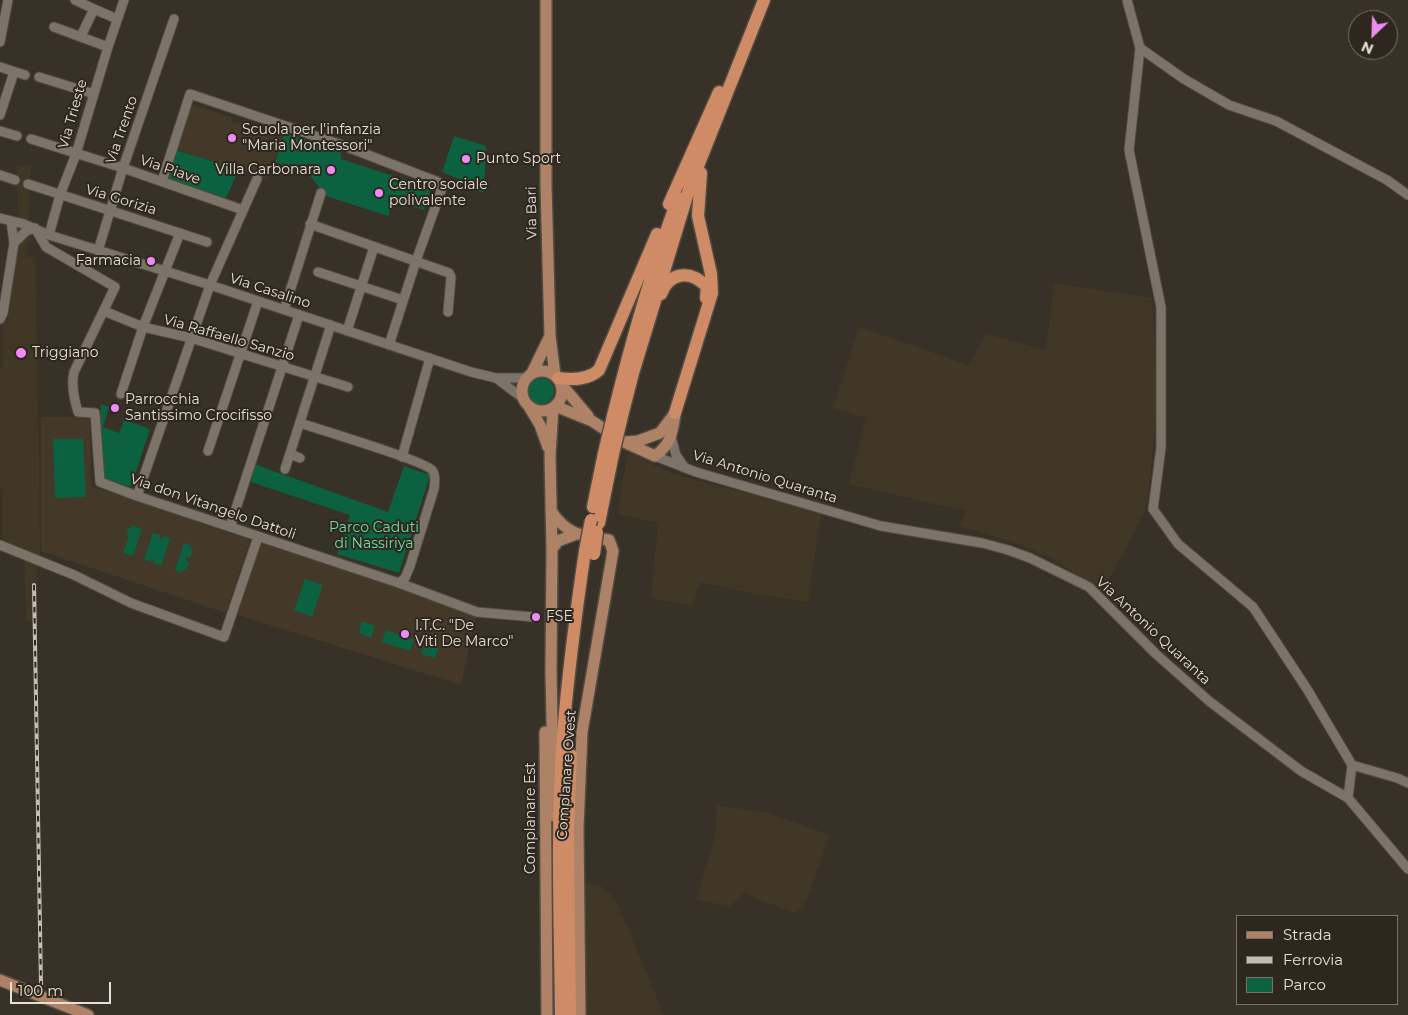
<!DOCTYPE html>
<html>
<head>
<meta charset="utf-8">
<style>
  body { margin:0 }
  #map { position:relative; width:1408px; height:1015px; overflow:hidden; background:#383127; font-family:Montserrat,sans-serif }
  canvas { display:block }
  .legend { position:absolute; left:1236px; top:915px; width:162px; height:90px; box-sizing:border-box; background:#2e271d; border:1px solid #777168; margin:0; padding:6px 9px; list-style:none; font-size:15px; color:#e4dfd8 }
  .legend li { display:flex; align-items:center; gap:10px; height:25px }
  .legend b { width:25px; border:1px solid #777168 }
  .north { position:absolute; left:1348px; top:10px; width:50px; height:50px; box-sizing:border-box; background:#2e271d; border:1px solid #777168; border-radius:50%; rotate:204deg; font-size:14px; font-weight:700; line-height:20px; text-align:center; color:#e4dfd8 }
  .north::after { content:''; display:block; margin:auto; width:18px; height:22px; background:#ef8bf7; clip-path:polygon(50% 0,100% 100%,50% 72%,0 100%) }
  .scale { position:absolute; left:10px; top:982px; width:101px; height:22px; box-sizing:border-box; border:2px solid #e4dfd8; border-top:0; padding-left:6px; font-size:15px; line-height:18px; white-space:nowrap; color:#e4dfd8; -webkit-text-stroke:4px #2e271d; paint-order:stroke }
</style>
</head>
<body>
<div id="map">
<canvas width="1408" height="1015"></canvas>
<ul class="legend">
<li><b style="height:6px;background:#ad8266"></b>Strada</li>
<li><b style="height:6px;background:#c4beb7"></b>Ferrovia</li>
<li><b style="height:14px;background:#0c6140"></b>Parco</li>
</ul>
<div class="north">N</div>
<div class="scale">100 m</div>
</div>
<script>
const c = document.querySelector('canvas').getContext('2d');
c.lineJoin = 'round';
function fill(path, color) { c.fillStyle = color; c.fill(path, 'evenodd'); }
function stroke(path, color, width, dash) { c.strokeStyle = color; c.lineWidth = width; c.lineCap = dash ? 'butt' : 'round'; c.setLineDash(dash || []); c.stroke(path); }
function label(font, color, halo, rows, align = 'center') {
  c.font = font + ' Montserrat,sans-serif'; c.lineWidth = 4; c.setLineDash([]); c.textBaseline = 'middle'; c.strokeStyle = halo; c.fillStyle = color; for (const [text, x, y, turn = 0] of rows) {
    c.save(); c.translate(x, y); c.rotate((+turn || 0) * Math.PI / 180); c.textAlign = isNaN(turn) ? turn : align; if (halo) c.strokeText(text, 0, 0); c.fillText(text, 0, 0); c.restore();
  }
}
fill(new Path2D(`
  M31,165L28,234L34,240L26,243L27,257H35L39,451L40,558L37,570L38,622L26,621L24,558L2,543V490L0,489V368H3L2,324L7,323L9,309L18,234L17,166Z
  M1054,283L1152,298L1158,395L1148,499L1143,516L1102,592L1054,559L1016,543L960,526L965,511L849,484L866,418L833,408L859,327L969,365L986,334L1046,350Z
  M628,452L670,473L821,513L808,602L755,594L700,582L692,606L651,598L658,523L617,514Z
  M717,805L768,813L830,835L804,908L794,913L743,893L730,906L696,900L715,837Z
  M584,883L601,886L616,900L664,1015H586Z`), '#413726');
fill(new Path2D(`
  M192,105L231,117L232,122L238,124L243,121L272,130L273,136L278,137L284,133L267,180L239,169L175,150Z
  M41,417H90L91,486L250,540L226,613L41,551Z
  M261,543L477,612L461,685L238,615Z`), '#443829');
fill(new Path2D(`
  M285,133L341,152V159L431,188L424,210L394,201L388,216L326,196L308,173L275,162Z
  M454,136L486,146L484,192L475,191L458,186L459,179L442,172Z
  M175,150L239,169L226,198L167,179Z
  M528 391a13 13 0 1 1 26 0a13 13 0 1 1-26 0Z
  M101,404L109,407L103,427L119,433L124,420L150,429L131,487L101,477Z
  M53,439H83L86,497L55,498Z
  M254,464L388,512L404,466L430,475L399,573L337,554L350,515L248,481Z
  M132,525L142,529L133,556L123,553L129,536L126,535L129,531L127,528H131Z
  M153,533L160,535L159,538L162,539L163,536L170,538L161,566L154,563L155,560L152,559L151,562L144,560Z
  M184,543L191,545L190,548L193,550L190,558L187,557L185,560L189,562L186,570L183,569L182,573L175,570Z
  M305,579L323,585L312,617L294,610Z
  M362,621L375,626L371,638L359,633Z
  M386,630L414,639L410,651L382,642Z
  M425,642L439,646L435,658L421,654Z`), '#0c6140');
const minor = new Path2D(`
  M75,0L94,9
  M1127,0L1140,48L1129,150L1161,307V448L1153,509L1178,544L1253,607L1307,689L1352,765L1348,798
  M54,27L108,47
  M81,36L94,9L117,19
  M0,42L8,0
  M1140,48L1184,79L1229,105L1276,121L1387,180L1408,195
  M0,67L25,75
  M39,77L94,94
  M0,115L14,72
  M0,131L17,136
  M31,139L123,168L243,210
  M0,175L15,180
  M162,181L190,94L342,145L438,182L441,191L416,261L389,345
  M28,184L207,242
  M0,218L24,224L49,235L210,285L471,372L496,378H527
  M310,224L449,273L451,277L448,312
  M35,228L46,247L115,287L74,372C71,385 74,399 78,412L95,413L100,482L137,496L399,583L477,612L533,617
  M49,235L60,195L76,154L108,47L124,0
  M14,243L26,231L35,228
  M98,251L123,168L174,19
  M318,272L403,300
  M284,310L321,193
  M104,311L143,327L191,338L348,387
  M0,319L3,313L14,243L11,221
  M347,331L374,247
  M496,378L524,399
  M121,394L143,327L180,233
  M300,423C318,429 425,461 432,470C436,475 435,483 434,489L410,566L405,578L399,583
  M671,437L676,455L685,468
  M208,451L258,301
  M290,454L300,458
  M655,456L696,472L881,526L982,543L1008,550L1030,558L1089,587L1156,654L1209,701L1301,771L1348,798L1408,869
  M402,457L430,358
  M285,469L331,325
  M137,496L210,285L257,179
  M230,527L299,315
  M0,545L74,575L131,603L224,637L258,537
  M1352,765L1397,778L1408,783`);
const major = new Path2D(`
  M546,0V185L550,336L555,375
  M522 391a20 20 0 1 1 40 0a20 20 0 1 1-40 0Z
  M532,373L549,338
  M561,384L588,416
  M528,405L540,425L548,447
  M555,406L592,421L624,442L655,456
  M553,408L550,456L552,549L551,672L554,816
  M626,442L638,441L660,433L675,413
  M655,456C671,444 672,434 675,415
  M551,511C568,536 581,535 609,540L613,551L582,732L578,828L580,1015
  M552,549L558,541L576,534
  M545,732L547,1015
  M0,980L88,1015`);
const highway = new Path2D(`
  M669,204L719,92
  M661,294C670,271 691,270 707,287L706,298
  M558,378C573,380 588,380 599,370L657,234
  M675,413L712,293L711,274L698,216L701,173
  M613,416C631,342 652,269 678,198
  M622,416L633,373L690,186L764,0
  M593,507L604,453
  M599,523L613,454
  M561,1015C560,922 556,828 563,735C568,674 576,612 585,551
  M570,1015L568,830L571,755`);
stroke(minor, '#534c43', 11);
stroke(major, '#534c43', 14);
stroke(highway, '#534c43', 15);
stroke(minor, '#7c7468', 9);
stroke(major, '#ad8266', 11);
stroke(highway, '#ce8b65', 12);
const rail = new Path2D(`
  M34,585L41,985`);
stroke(rail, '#c4beb7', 4);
stroke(rail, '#2e271d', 2, [5.5]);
const highwayBridge = new Path2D(`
  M604,453L613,416
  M613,454L622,416
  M585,551L591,520
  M594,554L597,532`);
stroke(highwayBridge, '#534c43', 15, []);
stroke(highwayBridge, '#ce8b65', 12);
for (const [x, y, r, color] of [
  [232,138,5,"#ef8bf7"],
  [466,159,5,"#ef8bf7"],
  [331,170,5,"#ef8bf7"],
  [379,193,5,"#ef8bf7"],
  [151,261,5,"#ef8bf7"],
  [21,353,6,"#ef8bf7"],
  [115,408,5,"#ef8bf7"],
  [536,617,5,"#ef8bf7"],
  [405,634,5,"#ef8bf7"]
]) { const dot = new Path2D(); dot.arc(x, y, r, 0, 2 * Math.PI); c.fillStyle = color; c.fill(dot); stroke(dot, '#2e271d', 2); }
label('14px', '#e4dfd8', '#2e271d', [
  ["Via Trieste",73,114,-74],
  ["Via Trento",122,130,-71],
  ["Via Piave",170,170,19],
  ["Via Gorizia",121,200,17],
  ["Via Bari",532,213,-91],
  ["Via Casalino",270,291,18],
  ["Via Raffaello Sanzio",229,338,16],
  ["Via Antonio Quaranta",765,477,17],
  ["Via don Vitangelo Dattoli",213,507,19],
  ["Via Antonio Quaranta",1153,631,43],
  ["Complanare Ovest",567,775,-86],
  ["Complanare Est",531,818,-90]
]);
label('14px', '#e4dfd8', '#2e271d', [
  ["Scuola per l'infanzia",242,130],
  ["\"Maria Montessori\"",242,146],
  ["Punto Sport",476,159],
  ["Villa Carbonara",321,170,"right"],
  ["Centro sociale",389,185],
  ["polivalente",389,201],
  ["Farmacia",141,261,"right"],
  ["Triggiano",32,353],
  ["Parrocchia",125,400],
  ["Santissimo Crocifisso",125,416],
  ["FSE",546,617],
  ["I.T.C. \"De",415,626],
  ["Viti De Marco\"",415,642]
], 'left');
label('14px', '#6edaa5', '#2e271d', [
  ["Parco Caduti",374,528],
  ["di Nassiriya",374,544]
]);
</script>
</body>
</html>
